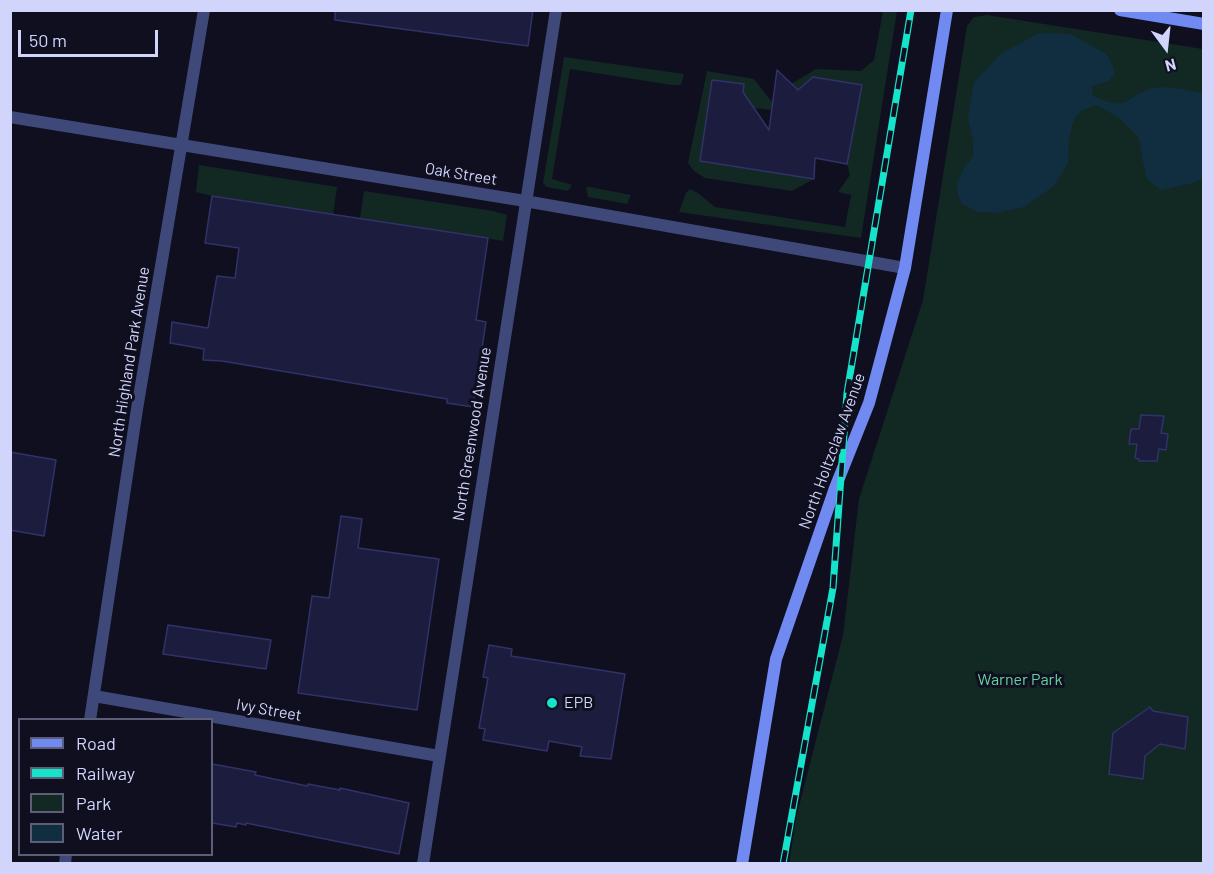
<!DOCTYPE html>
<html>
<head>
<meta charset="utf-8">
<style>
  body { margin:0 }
  #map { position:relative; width:1214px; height:874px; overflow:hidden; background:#0f0f1f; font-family:Barlow,sans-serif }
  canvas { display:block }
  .frame { position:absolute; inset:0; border:12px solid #d1d5fb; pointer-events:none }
  .legend { position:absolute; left:18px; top:718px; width:195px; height:138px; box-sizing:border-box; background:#0f0f1f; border:2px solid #5d5e77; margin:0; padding:8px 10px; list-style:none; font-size:18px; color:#d1d5fb }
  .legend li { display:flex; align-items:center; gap:12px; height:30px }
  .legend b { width:30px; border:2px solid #5d5e77 }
  .north { position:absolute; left:1136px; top:18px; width:60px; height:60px; -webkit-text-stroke:4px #0f0f1f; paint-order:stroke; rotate:165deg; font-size:16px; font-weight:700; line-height:24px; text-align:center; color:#d1d5fb }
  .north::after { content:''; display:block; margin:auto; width:21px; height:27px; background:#d1d5fb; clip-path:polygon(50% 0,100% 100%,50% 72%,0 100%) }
  .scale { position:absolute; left:18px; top:30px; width:140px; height:27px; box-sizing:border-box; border:3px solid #d1d5fb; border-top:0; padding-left:8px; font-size:18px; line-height:21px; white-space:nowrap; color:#d1d5fb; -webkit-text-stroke:4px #0f0f1f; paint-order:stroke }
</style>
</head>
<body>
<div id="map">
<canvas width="1214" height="874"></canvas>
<div class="frame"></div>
<ul class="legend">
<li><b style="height:8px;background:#708af2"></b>Road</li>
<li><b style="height:8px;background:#15e3ca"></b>Railway</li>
<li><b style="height:16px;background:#122823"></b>Park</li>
<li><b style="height:16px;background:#112e40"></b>Water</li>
</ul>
<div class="north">N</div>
<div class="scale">50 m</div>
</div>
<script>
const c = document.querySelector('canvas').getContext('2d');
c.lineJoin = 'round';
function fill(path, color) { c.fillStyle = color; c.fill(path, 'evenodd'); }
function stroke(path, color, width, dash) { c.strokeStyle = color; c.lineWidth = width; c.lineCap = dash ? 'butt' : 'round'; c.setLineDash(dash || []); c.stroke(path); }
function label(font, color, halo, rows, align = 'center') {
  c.font = font + ' Barlow,sans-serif'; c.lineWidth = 6; c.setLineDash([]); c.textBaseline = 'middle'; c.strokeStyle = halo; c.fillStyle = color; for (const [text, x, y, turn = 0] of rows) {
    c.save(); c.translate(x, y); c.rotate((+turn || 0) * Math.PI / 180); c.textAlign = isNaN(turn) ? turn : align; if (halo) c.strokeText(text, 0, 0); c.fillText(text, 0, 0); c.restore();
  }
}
fill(new Path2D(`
  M883,11H897L861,238L679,212L686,193L690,189L698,193L715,207L845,227L851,195L838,192L850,175L847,164L862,85L813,77L798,90L791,84L816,69L861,71L874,60Z
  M987,15L1203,49V863L789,864L796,818L843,635L859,499L923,300L967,26L974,17Z
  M564,57L684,74L681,85H672L570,69L552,179L572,185L568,191L547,187L543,183Z
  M707,71L754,79L773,103L771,110L754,108L713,80L700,161L814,179L792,191L705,178L694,171L688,163Z
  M199,165L337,187L333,215L212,196L196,192Z
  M586,187H590L631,195L627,204L588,197Z
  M364,191L493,211L507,215L503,241L360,218Z`), '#122823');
fill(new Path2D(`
  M1039,33L1071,34L1106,54L1112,64L1115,73L1109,81L1092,86L1093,96C1132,114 1125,94 1155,88C1171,85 1188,91 1203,93V178L1193,183L1161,190L1146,178L1139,138L1118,117L1096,105L1082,110L1074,119L1069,138L1068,163L1054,186L1024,207L996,213L978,212L962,204L958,195L957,183L964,168L973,157V140L968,118L974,82L1002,53Z`), '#112e40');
const building = new Path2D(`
  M335,10H533L528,46L335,20Z
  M777,70L798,90L813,77L862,85L847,164L815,158L814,179L700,161L712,80L744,84L743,92L769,130Z
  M212,196L488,238L476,320L486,322L473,407L447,403V399L222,361L203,360L204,349L170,343L172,322L208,328L217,276L235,278L239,248L205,243Z
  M1141,415L1164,416L1161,433L1168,434L1166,450L1159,449L1157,461H1139V459L1135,458L1137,444H1129L1131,429H1139Z
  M10,452L56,460L44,536L10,530Z
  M341,516L362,519L358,548L439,559L417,710L298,693L312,596L329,598Z
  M168,625L271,640L266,669L163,654Z
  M489,645L512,649L511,656L625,674L611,759L580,756L582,747L549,741L547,751L483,740L485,729L479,728L488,678L483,677Z
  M1150,707L1153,711L1188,717L1185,749L1160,744L1145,756L1143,779L1109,774L1113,733Z
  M212,764L256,772L255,775L307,786L308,784L340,790V788L409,803L399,854L246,823V825L237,823L236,827L212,823Z`);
fill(building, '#1c1d3e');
stroke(building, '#303268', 1.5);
stroke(new Path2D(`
  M10,117L525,201L905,268
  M94,696L439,756
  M90,720L137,409L204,10
  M65,864L66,854
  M423,864L556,10`), '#3e497a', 12);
stroke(new Path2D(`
  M1120,10L1204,24
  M742,864L776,659L835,488L869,403L905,268L947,10`), '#708af2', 12);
const rail = new Path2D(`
  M783,864L833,588L847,393L911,10`);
stroke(rail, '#15e3ca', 7);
stroke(rail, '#0f0f1f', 4.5, [14]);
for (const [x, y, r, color] of [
  [552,703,6,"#15e3ca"]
]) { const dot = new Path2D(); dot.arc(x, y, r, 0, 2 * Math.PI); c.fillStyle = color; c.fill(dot); stroke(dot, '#0f0f1f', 2); }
label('16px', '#d1d5fb', '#0f0f1f', [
  ["Oak Street",461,174,9],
  ["North Highland Park Avenue",129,362,-81],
  ["North Greenwood Avenue",472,434,-81],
  ["North Holtzclaw Avenue",832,451,-70],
  ["Ivy Street",269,710,10]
]);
label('16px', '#64d49f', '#0f0f1f', [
  ["Warner Park",1020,680]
]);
label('16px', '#d1d5fb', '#0f0f1f', [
  ["EPB",564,703]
], 'left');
</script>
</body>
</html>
